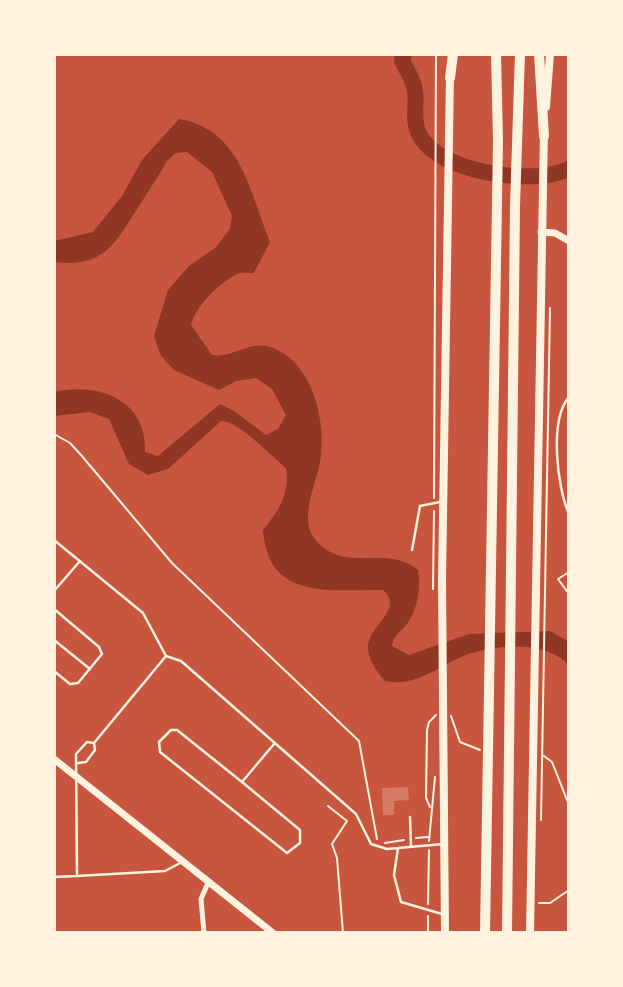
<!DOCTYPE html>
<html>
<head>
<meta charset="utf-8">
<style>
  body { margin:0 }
  #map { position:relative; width:623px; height:987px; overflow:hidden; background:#c8553d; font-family:"Golos Text",sans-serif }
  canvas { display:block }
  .frame { position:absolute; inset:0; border:56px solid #fff3e0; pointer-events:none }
</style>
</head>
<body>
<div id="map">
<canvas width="623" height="987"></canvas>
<div class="frame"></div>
</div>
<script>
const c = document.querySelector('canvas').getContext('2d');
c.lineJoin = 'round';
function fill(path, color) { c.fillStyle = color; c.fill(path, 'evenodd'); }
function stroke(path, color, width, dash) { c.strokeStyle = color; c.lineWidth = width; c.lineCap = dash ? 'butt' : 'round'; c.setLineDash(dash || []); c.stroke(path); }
fill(new Path2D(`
  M179,119C241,129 250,193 270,242L254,273C248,273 241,272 237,274C220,282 195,307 191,325L212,355C235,359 251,336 278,350C313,368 325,419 321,455C319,478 298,517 314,538C343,576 387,543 418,570C421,587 418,609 407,624C401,632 393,635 392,646L409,655L469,634L550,631L569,642V665C546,640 495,644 466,655C439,665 416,688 385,681C377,672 368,660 368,647C368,626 405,609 383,590C332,589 268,602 263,530C279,511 290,493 286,468C270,455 239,421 221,421L168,469L148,475L129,464L109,419L90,412L54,416V392C98,382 147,399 145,452L158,456L220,404L234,411L266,435L278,429L286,415L272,389L256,378L236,381L219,390L174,370L161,356L154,336L168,290L189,266L215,248L230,229L232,216L212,172L187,152L176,153L167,161C159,176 150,188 141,203C116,240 107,269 54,262V241L93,232L122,196L142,160Z`), '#8f3625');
stroke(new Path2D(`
  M404,54L402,61C407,70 414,81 415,91C417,105 412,121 419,134C438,173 533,186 569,169`), '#8f3625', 16);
fill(new Path2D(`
  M408,787L409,800L394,801V815H383L382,788Z`), '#d67c66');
stroke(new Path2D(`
  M54,434L70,443L81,455L172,563L359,741L377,839
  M434,498L436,54
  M569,572L558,579L569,594
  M433,589L434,511
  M451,716L460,742L480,750
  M544,756L552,762L569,805
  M328,806L347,821L332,844L337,858L343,933
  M430,807L426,798L427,730L429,722L436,715
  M541,820L550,308
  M416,838L428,837
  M429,841L435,777
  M385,843L404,840
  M539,903H550L569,890
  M428,904L429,850
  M428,916V933`), '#fff3e0', 2);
stroke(new Path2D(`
  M569,397C549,420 557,487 569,514
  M54,540L143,613L166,656L181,661L356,814L371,844L387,849L443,844
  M412,550L420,506L440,502
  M54,591L80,561
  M54,609L99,647L102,654L78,683L70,684L54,671
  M54,640L90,669
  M166,656L94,743L87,742L76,754L77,876L165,871L182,862
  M78,763L86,762L95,750L94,743
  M242,782L177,730H171L159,742L160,752L287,853L300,843V830L242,782L274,744
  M410,817L411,846
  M398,848L394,875L401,902L442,914
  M54,877L77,876`), '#fff3e0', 2.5);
stroke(new Path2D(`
  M204,933L201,899L208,883`), '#fff3e0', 5);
stroke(new Path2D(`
  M541,232L555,233L569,241
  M54,759L273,933`), '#fff3e0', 7);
stroke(new Path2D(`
  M546,107L550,54
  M445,933L442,580L450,75
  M530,933L544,130`), '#fff3e0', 8);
stroke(new Path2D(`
  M539,54L544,136
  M450,78L453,54
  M485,933L498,141L496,54
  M507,933L515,206L520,54`), '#fff3e0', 10);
</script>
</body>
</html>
